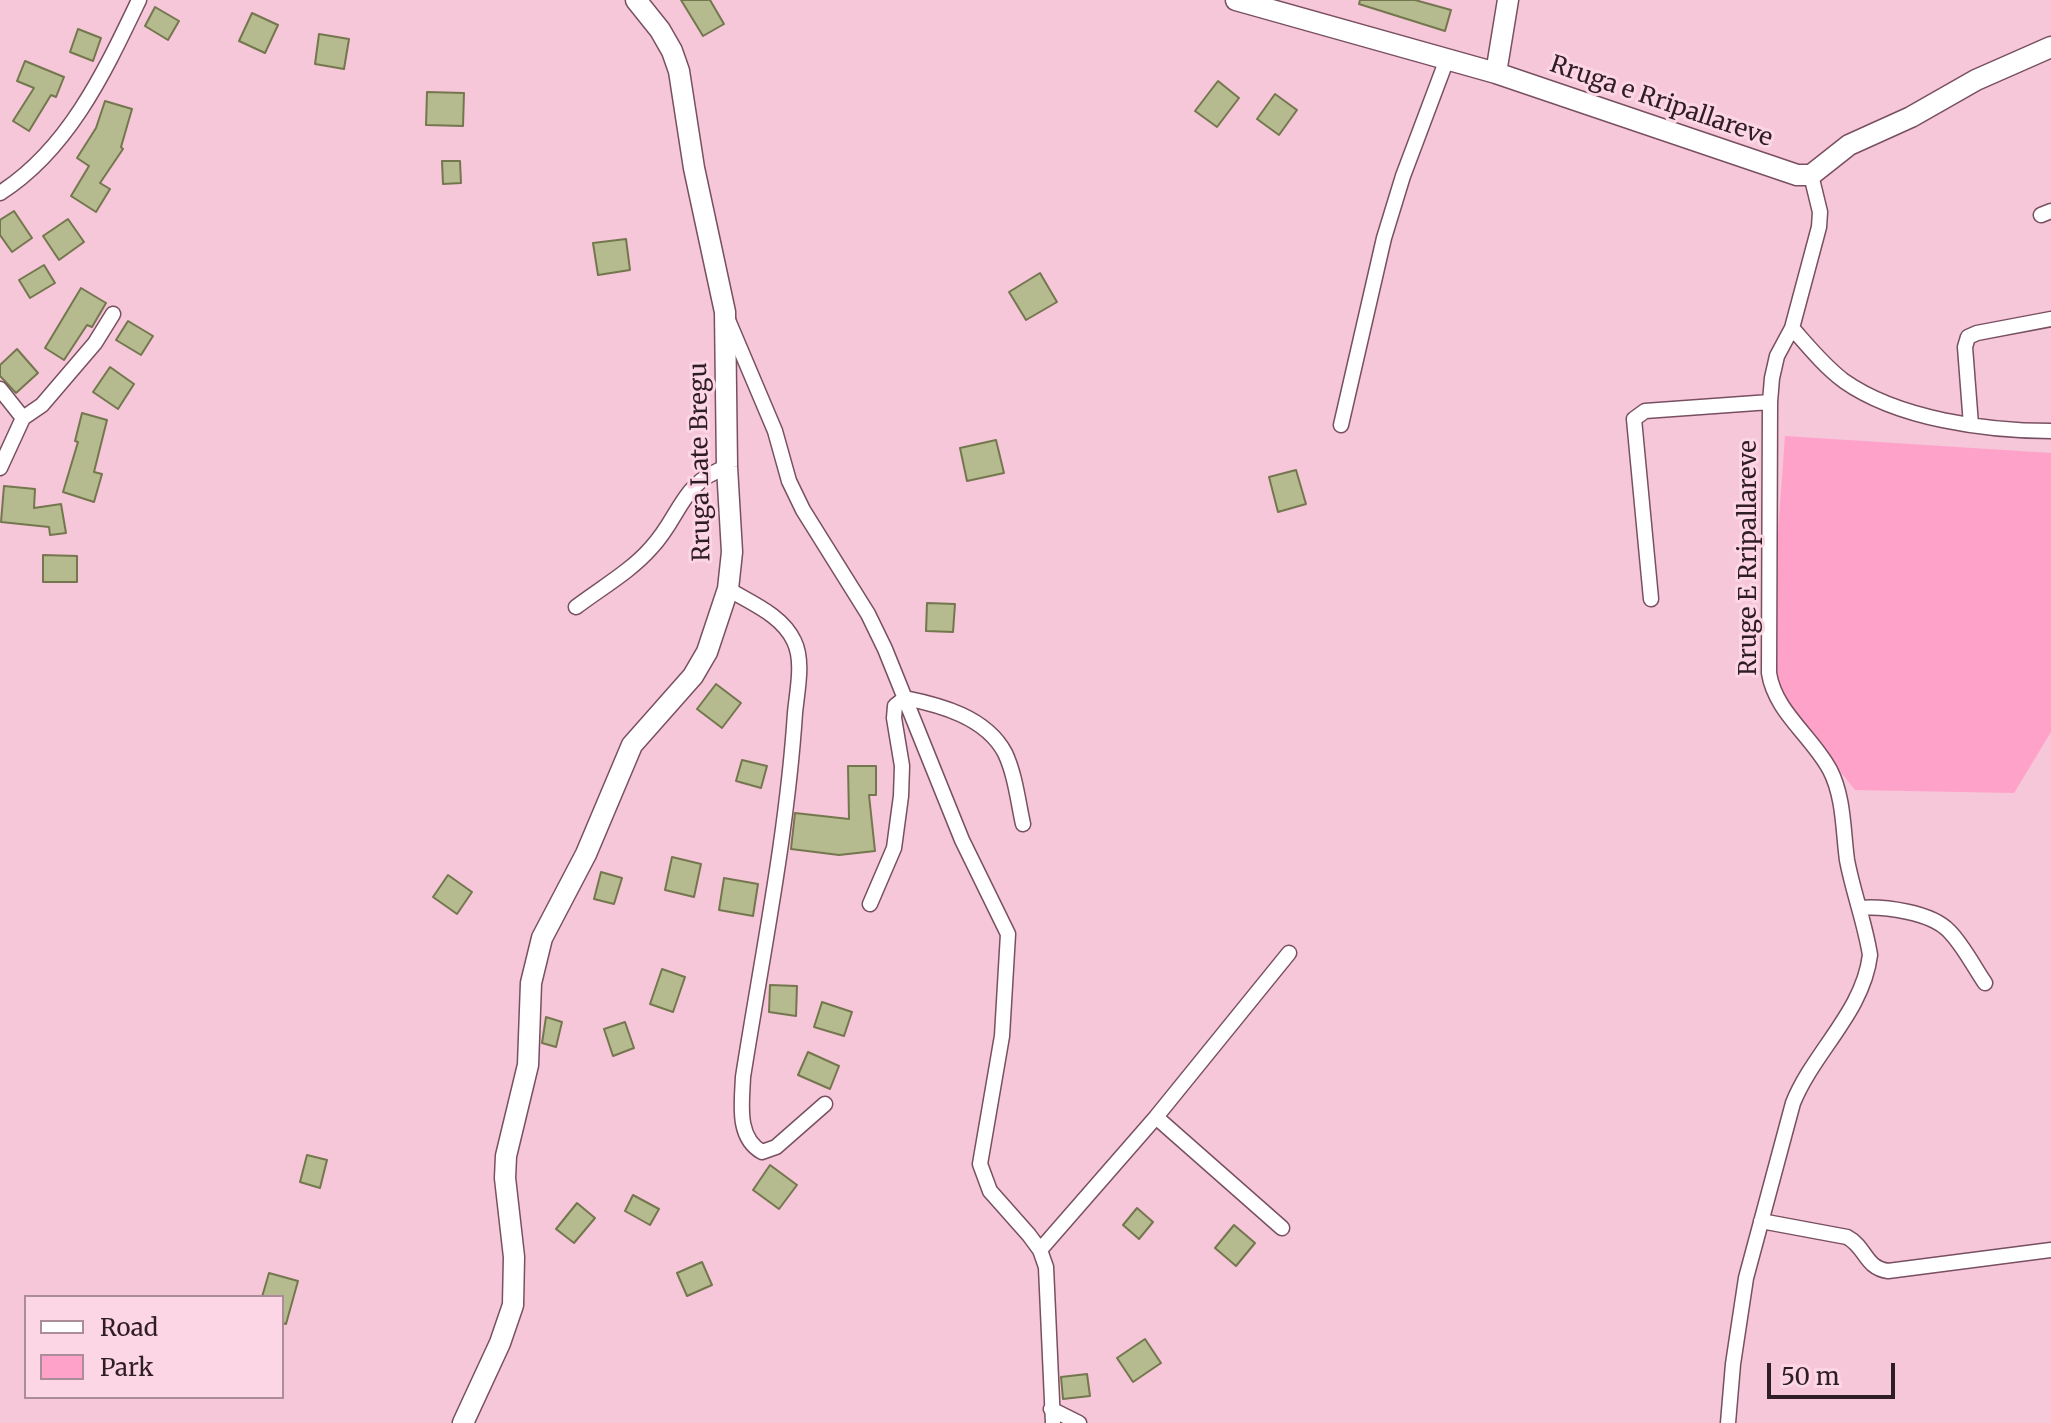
<!DOCTYPE html>
<html>
<head>
<meta charset="utf-8">
<style>
  body { margin:0 }
  #map { position:relative; width:2051px; height:1423px; overflow:hidden; background:#f6c6d9; font-family:Merriweather,serif }
  canvas { display:block }
  .legend { position:absolute; left:24px; top:1295px; width:260px; height:104px; box-sizing:border-box; background:#fdd6e6; border:2px solid #ab8c99; margin:0; padding:10px 14px; list-style:none; font-size:24px; color:#2f1d25 }
  .legend li { display:flex; align-items:center; gap:16px; height:40px }
  .legend b { width:40px; border:2px solid #ab8c99 }
  .scale { position:absolute; left:1767px; top:1363px; width:128px; height:36px; box-sizing:border-box; border:4px solid #2f1d25; border-top:0; padding-left:10px; font-size:24px; line-height:28px; white-space:nowrap; color:#2f1d25; -webkit-text-stroke:6px #fdd6e6; paint-order:stroke }
</style>
</head>
<body>
<div id="map">
<canvas width="2051" height="1423"></canvas>
<ul class="legend">
<li><b style="height:10px;background:#fff"></b>Road</li>
<li><b style="height:22px;background:#fea2ca"></b>Park</li>
</ul>
<div class="scale">50 m</div>
</div>
<script>
const c = document.querySelector('canvas').getContext('2d');
c.lineJoin = 'round';
function fill(path, color) { c.fillStyle = color; c.fill(path, 'evenodd'); }
function stroke(path, color, width, dash) { c.strokeStyle = color; c.lineWidth = width; c.lineCap = dash ? 'butt' : 'round'; c.setLineDash(dash || []); c.stroke(path); }
function label(font, color, halo, rows, align = 'center') {
  c.font = font + ' Merriweather,serif'; c.lineWidth = 6; c.setLineDash([]); c.textBaseline = 'middle'; c.strokeStyle = halo; c.fillStyle = color; for (const [text, x, y, turn = 0] of rows) {
    c.save(); c.translate(x, y); c.rotate((+turn || 0) * Math.PI / 180); c.textAlign = isNaN(turn) ? turn : align; if (halo) c.strokeText(text, 0, 0); c.fillText(text, 0, 0); c.restore();
  }
}
fill(new Path2D(`
  M1785,436L2051,453V732L2014,793L1855,790L1777,692L1778,532Z`), '#fea2ca');
const building = new Path2D(`
  M681,0H710L724,24L703,36Z
  M1360,0H1415L1451,10L1445,31L1359,4Z
  M155,7L179,21L168,40L145,26Z
  M252,13L278,25L265,53L239,41Z
  M78,29L101,38L93,61L70,52Z
  M319,34L349,39L344,69L315,64Z
  M25,61L64,77L56,97L51,95L29,131L13,121L34,88L17,81Z
  M1218,81L1239,98L1217,127L1195,111Z
  M427,92L464,93L463,126L426,125Z
  M1275,94L1297,110L1279,135L1257,119Z
  M105,101L132,109L121,147L123,149L100,183L110,189L96,212L71,196L89,166L77,158L96,128Z
  M442,161H460L461,183L443,184Z
  M14,211L32,238L12,252L0,235V220Z
  M68,219L84,242L59,260L43,236Z
  M626,239L630,270L598,275L593,243Z
  M44,265L55,283L30,298L19,280Z
  M1040,273L1057,302L1026,320L1009,292Z
  M81,288L106,303L92,327L87,325L64,360L45,348Z
  M128,321L153,336L141,355L116,340Z
  M17,349L38,373L16,393L0,376V365Z
  M110,367L134,384L118,409L93,392Z
  M82,413L107,420L94,472L102,474L94,502L63,492L78,442L75,441Z
  M996,440L1004,473L967,481L960,448Z
  M1296,470L1306,504L1278,512L1269,477Z
  M4,486L35,489L34,508L61,504L66,533L50,535L49,527L1,522Z
  M43,555L77,556V582H43Z
  M927,603L955,604L953,632L926,631Z
  M716,684L741,703L722,728L697,709Z
  M742,760L767,766L761,788L736,781Z
  M848,766H876V795H869L875,851L839,855L791,849L795,813L849,819Z
  M672,857L701,864L694,897L665,890Z
  M601,872L622,878L614,904L594,899Z
  M448,875L472,892L457,914L433,897Z
  M724,878L758,884L753,916L719,910Z
  M662,969L685,977L673,1012L650,1004Z
  M770,985L797,986L796,1016L769,1012Z
  M822,1002L852,1012L844,1036L814,1027Z
  M546,1017L562,1022L556,1047L542,1043Z
  M625,1022L634,1048L613,1056L604,1029Z
  M808,1052L839,1066L830,1089L798,1075Z
  M307,1155L327,1160L320,1188L300,1182Z
  M770,1165L797,1185L779,1209L753,1190Z
  M633,1195L659,1209L650,1225L625,1211Z
  M577,1203L595,1218L574,1243L556,1229Z
  M1137,1208L1153,1222L1139,1239L1123,1225Z
  M1234,1225L1255,1243L1236,1266L1215,1248Z
  M702,1262L712,1285L687,1296L677,1273Z
  M269,1273L298,1281L286,1324L282,1323V1297H262Z
  M1145,1339L1161,1363L1133,1382L1117,1358Z
  M1087,1374L1090,1396L1063,1399L1061,1377Z`);
fill(building, '#b6ba8f');
stroke(building, '#74774e', 2);
const street = new Path2D(`
  M0,193C69,149 105,71 139,0
  M2041,215L2051,211
  M728,320L775,431L789,481L803,510L868,614L885,649L962,840L1008,934L1002,1036L980,1164L990,1191L1029,1235L1040,1250L1046,1267L1053,1423
  M1792,328C1808,346 1824,366 1844,381C1898,419 1986,431 2051,431
  M0,389L23,418
  M1341,425L1384,238L1403,176L1447,59
  M1971,425L1965,347L1968,337L1977,333L2051,319
  M0,468L23,418L42,405L95,343L113,314
  M728,589C751,603 782,615 794,641C804,661 797,691 795,713C787,835 762,956 743,1077C742,1103 736,1137 762,1152L776,1147L825,1104
  M1651,599L1634,419L1645,411L1770,402
  M576,607C601,588 631,571 651,548C681,516 680,483 727,467
  M870,904L894,848L901,796L902,766L894,718L895,706L905,698C940,705 986,717 1005,753C1015,774 1018,801 1023,824
  M1859,908C1884,906 1931,912 1949,931C1963,945 1974,967 1985,983
  M1156,1117L1282,1228
  M1761,1221L1847,1237C1866,1247 1865,1268 1888,1271L2051,1250
  M1040,1250L1156,1117L1289,953
  M1051,1409L1079,1423
  M1728,1423L1733,1364L1746,1278L1793,1103C1814,1051 1863,1012 1870,955C1865,923 1853,892 1847,860C1843,831 1844,797 1830,770C1812,736 1775,712 1769,673L1770,402L1772,378L1777,356L1792,328L1819,227L1820,212L1811,175`);
const secondary = new Path2D(`
  M1236,0L1496,73L1797,175H1811L1849,145L1911,117L1976,80L2051,47
  M1496,73L1508,0
  M463,1423L500,1343L513,1305L514,1257L505,1178L506,1156L528,1065L531,983L542,938L586,854L632,745L693,676L707,652L728,589L732,552L727,467L725,312L694,168L679,71L672,51L660,30L636,0`);
stroke(street, '#785061', 17);
stroke(secondary, '#785061', 23);
stroke(street, '#fff', 14);
stroke(secondary, '#fff', 20);
label('24px', '#2f1d25', '#fdd6e6', [
  ["Rruga e Rripallareve",1661,102,19],
  ["Rruga Late Bregu",701,462,-91],
  ["Rruge E Rripallareve",1749,558,-90]
]);
</script>
</body>
</html>
